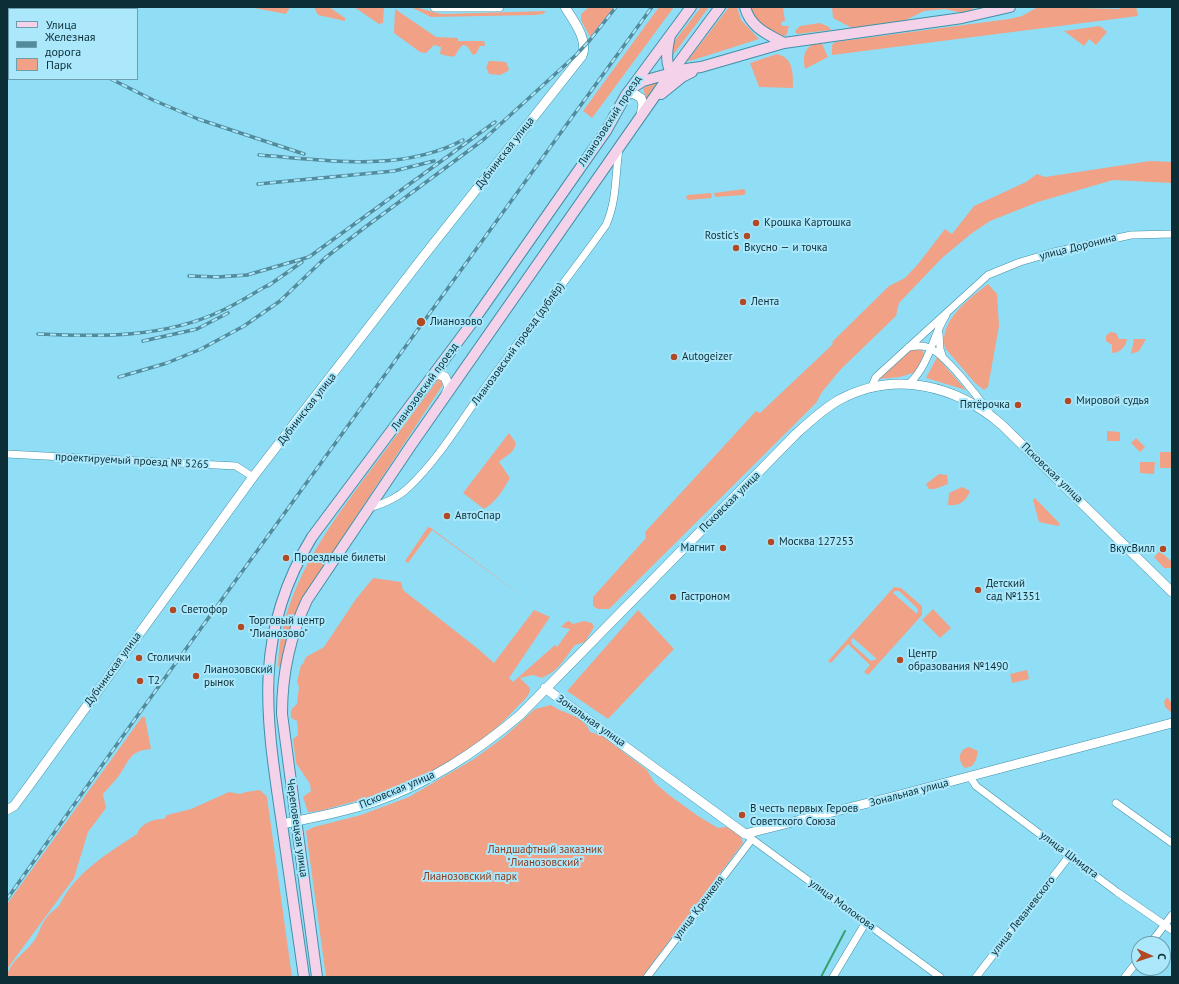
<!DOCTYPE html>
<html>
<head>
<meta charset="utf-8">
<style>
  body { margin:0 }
  #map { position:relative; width:1179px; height:984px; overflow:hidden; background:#90def6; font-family:"PT Sans",sans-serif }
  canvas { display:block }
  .frame { position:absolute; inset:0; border:8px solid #0c2e37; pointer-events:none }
  .legend { position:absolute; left:8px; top:8px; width:130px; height:72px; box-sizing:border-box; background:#ace8fc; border:1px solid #6c9ead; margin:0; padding:5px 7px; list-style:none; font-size:12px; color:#0c2e37 }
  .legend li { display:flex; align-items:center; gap:8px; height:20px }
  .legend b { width:20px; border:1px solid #6c9ead }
  .north { position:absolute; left:1131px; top:936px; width:40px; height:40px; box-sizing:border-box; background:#ace8fc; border:1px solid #6c9ead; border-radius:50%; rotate:93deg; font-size:11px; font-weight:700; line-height:16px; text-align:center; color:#0c2e37 }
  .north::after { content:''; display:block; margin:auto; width:14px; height:18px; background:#b14a24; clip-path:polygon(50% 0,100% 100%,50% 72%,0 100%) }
</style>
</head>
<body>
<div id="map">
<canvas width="1179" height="984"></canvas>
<div class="frame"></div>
<ul class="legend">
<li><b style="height:5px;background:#f3d2ea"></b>Улица</li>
<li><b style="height:5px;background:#528b9c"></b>Железная дорога</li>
<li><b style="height:11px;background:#f1a186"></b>Парк</li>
</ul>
<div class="north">С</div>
</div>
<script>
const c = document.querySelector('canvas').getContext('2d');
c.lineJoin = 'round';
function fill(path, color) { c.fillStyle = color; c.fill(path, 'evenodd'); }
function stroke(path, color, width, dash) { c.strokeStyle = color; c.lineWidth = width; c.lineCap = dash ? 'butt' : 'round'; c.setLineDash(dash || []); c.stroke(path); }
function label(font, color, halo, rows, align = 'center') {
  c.font = font + ' "PT Sans",sans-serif'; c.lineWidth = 4; c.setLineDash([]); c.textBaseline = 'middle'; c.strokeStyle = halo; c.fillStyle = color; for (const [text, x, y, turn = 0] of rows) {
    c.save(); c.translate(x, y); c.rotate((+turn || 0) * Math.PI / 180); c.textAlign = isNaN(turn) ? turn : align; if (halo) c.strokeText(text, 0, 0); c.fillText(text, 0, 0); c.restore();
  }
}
fill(new Path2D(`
  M249,7H290L286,14Z
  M314,7H329L345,18V21L318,15Z
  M354,7H384L383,23L379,24Z
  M411,7C421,7 432,13 444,14L546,11L543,14L535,15L431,17Z
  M589,7H614L590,37L581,20V14Z
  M659,7H674L592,118L583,111Z
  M701,7H709L670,59L673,43Z
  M729,7H737L741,20L759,39L690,61L688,60Z
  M748,7H783L785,21L781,22L782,26H789L786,36C764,34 759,24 748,7Z
  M832,7H975L969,12L962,13L945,9L924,11L906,20L852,28L833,18Z
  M1038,7L1120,9L1121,7H1136L1138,16L832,55V45L835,42L1009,19L1022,16Z
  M395,9L436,37L458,38V41H484L485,46H480L476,54L473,55L467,46L463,45C451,55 462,60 440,54L441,47L434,45L426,53L420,52L394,33Z
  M820,23L829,27L831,30L797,34L795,31L800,26Z
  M1100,26L1107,32L1096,45L1089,39L1084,46L1064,31Z
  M812,44H822L828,57L805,69C803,57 803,52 812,44Z
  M777,54C794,58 793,74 793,88L759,87L750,63Z
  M493,61L506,62L509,69L508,71L500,75L489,74L486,67L489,61Z
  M657,82L647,98H646L643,88Z
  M1150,161L1172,162V183L1113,180L1038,202L990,221L972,233L942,258L899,303L896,316L841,369L822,392L816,403L609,609H598L593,606V597L646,538L645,532L756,411L760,413L833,344L832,342L889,286L905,278L918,264L945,229L952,234L974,206L1026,182L1037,174L1045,177Z
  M744,189L746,192L744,195L715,197L714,193Z
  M711,193L712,198L688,200L686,198L687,195Z
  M988,284L997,294L999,326L988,387L984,390L975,383L945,348C938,321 970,298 988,284Z
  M1110,332L1116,333L1119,339H1127C1125,348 1121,352 1112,353V345L1106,341V336Z
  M1134,339H1146L1139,351L1131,354Z
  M912,349L922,350L925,356L916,372L900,377L879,379Z
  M937,357L966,390L926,378Z
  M439,378H441L444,383L303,597L290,631L280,667H278C280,591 326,530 370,471C393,440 416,409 439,378Z
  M1107,431L1120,432V441H1107Z
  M509,433L516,443C514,454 506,455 499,462L510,478C503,490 496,502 484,509L463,493Z
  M1136,438L1145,447L1140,452L1131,443Z
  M1160,452H1172V468H1160Z
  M1140,462H1155L1154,474L1140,473Z
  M939,474L947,475L948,484L935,489H929L926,484Z
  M962,487L970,491C967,500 959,507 948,505L949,493Z
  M1035,498L1060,524L1058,526L1039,522L1033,500Z
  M428,527L431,528L534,605L432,530L408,563L405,561Z
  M1160,551L1172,562V568H1164L1154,557Z
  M373,578L401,582L403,590L477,648L494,663L534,610L550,617L509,678L513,682L555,645L557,647L570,629L561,627L566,622L569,621L573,624L584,621L592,623L594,627L585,642L575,645C563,660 561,669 542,678L533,675L520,678L530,688C531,695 522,702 517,707C474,756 403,790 341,805C330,808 319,812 308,812L303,797L311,791L310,784L296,763L293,739L298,735L297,721L291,718C290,710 292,708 297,704L299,687L297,682L301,665L303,664L306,657L324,647L356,599Z
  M894,587L901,588L922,606V615L868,675L864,672L870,665L848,644L831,663L828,661ZM895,591H899L918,609L917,614L893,593ZM853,638L877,659L871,661L852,644L851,640Z
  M933,609L951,628L940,638L922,620Z
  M638,610L674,649L608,719L567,691Z
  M1027,670L1029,679L1012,683L1010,674Z
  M1167,697L1172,703V713L1165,707L1164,702Z
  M551,705C563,714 584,715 590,732L601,735L647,770L654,782L669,795L698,816L718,828L726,827L740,834L743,843L642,977H326L306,831L314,827L361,815L409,797L474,759L504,737L535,709Z
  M142,717H145L151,749C128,751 130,761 118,777C113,783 108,788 103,794L106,808L88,832L74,878L7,969V904Z
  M969,747L978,751L976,760L972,766L965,768C958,762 957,750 969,747Z
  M260,790L267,797L292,977H7C8,963 26,952 34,941C39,934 41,924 47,917C50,912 57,909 60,904C76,872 108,853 137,834C140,824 154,818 164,819L167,815L191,809L229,792L240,794L246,792Z`), '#f1a186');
stroke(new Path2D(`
  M821,977L845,931`), '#389f6f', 2);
const minor = new Path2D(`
  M939,333L940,349L943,358
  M909,347C915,346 921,345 927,347C944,352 979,398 990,414
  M910,383C930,363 932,337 946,315
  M871,388L876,377L988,275L1020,262L1054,252L1131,235L1172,234
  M7,454L236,466L253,477
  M369,508C383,504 398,498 409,487C440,457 461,421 486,386C525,332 567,280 606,225C617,200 615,176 619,149
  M970,777L976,786L1117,892L1172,930
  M1116,803L1172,843
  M745,834L940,977
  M1150,944L1172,915
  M647,977L752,839
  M833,977L866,922
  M976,977L1070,855
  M1125,977L1139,959`);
const tertiary = new Path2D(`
  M435,7H499
  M626,95L633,93L641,98L643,104L641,116
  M431,378L438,374L445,377L449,387L446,394
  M545,688L745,834L888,798L1172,723
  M7,810L14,806L31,783L253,477L426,253L582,56C589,40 573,20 565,7
  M282,824C312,818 344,812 374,802C429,783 475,753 520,715L796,434C809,422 823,409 839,400C895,370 956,385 1002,425L1172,592`);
const secondary = new Path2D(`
  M745,7C750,27 767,34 784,43
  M670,36C667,49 664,66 674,76
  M632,88L643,81L686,69L701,67L784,43L962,18L1010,7
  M661,94L682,77L692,72
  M304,977C297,926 289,875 282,824C266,717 252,635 312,537L474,320L606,131L626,95L691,7
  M317,977L282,714C282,673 290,636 307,600L412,444L671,73L720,7`);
stroke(minor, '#4290a7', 8);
stroke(tertiary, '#4290a7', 10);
stroke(secondary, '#4290a7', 12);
stroke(minor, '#fff', 7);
stroke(tertiary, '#fff', 9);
stroke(secondary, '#f3d2ea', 10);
const rail = new Path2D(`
  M7,28H9
  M111,79L153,100L198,119L304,154
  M259,155C326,160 401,173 463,140
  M258,184L394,171L434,161
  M189,276L218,277L247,275L309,257L495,122
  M268,286L302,262
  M38,334C100,337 164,338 221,311C239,303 255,292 272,283
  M143,341L197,329L228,313
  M119,377L167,363L201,349L244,326L280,301L325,258L364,228L483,140L576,55L590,40L616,7
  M7,899L130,726L652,7`);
stroke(rail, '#528b9c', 3.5);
stroke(rail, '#ace8fc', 2, [6]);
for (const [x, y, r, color] of [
  [756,223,4,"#b14a24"],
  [747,236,4,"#b14a24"],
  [736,248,4,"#b14a24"],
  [743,302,4,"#b14a24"],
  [421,322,5,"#b14a24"],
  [674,357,4,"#b14a24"],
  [1068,401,4,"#b14a24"],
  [1018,405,4,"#b14a24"],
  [447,516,4,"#b14a24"],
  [771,542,4,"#b14a24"],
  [723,548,4,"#b14a24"],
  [1163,549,4,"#b14a24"],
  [286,558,4,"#b14a24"],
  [978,590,4,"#b14a24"],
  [673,597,4,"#b14a24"],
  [173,610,4,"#b14a24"],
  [241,627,4,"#b14a24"],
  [139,658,4,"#b14a24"],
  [900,660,4,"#b14a24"],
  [196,676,4,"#b14a24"],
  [140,681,4,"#b14a24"],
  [742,815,4,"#b14a24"]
]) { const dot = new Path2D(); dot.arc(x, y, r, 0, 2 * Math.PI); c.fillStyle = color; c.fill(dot); stroke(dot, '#ace8fc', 1.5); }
label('11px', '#0c2e37', '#ace8fc', [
  ["Лианозовский проезд",610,121,-57],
  ["Дубнинская улица",505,153,-52],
  ["улица Доронина",1078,247,-14],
  ["Лианозовский проезд (дублёр)",518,344,-54],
  ["Лианозовский проезд",425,387,-54],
  ["Дубнинская улица",307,409,-52],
  ["проектируемый проезд № 5265",132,461,3],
  ["Псковская улица",1052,473,44],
  ["Псковская улица",730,502,-45],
  ["Дубнинская улица",113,669,-54],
  ["Зональная улица",591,721,35],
  ["Псковская улица",397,790,-23],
  ["Зональная улица",909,793,-15],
  ["Череповецкая улица",297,828,82],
  ["улица Шмидта",1069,855,37],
  ["улица Молокова",842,905,36],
  ["улица Кренкеля",699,908,-53],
  ["улица Леваневского",1023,916,-52]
]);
label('11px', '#0c2e37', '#ace8fc', [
  ["Крошка Картошка",764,223],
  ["Rostic's",739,236,"right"],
  ["Вкусно — и точка",744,248],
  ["Лента",751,302],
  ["Лианозово",430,322],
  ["Autogeizer",682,357],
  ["Мировой судья",1076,401],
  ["Пятёрочка",1010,405,"right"],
  ["АвтоСпар",455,516],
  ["Москва 127253",779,542],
  ["Магнит",715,548,"right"],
  ["ВкусВилл",1155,549,"right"],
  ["Проездные билеты",294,558],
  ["Детский",986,584],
  ["сад №1351",986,597],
  ["Гастроном",681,597],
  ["Светофор",181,610],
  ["Торговый центр",249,621],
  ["\"Лианозово\"",249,634],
  ["Центр",908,654],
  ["образования №1490",908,667],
  ["Столички",147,658],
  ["Лианозовский",204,670],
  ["рынок",204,683],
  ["T2",148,681],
  ["В честь первых Героев",750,809],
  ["Советского Союза",750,822]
], 'left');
label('11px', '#8c3a1b', '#ace8fc', [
  ["Ландшафтный заказник",545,850],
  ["\"Лианозовский\"",545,863],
  ["Лианозовский парк",470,877]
]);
</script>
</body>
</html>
